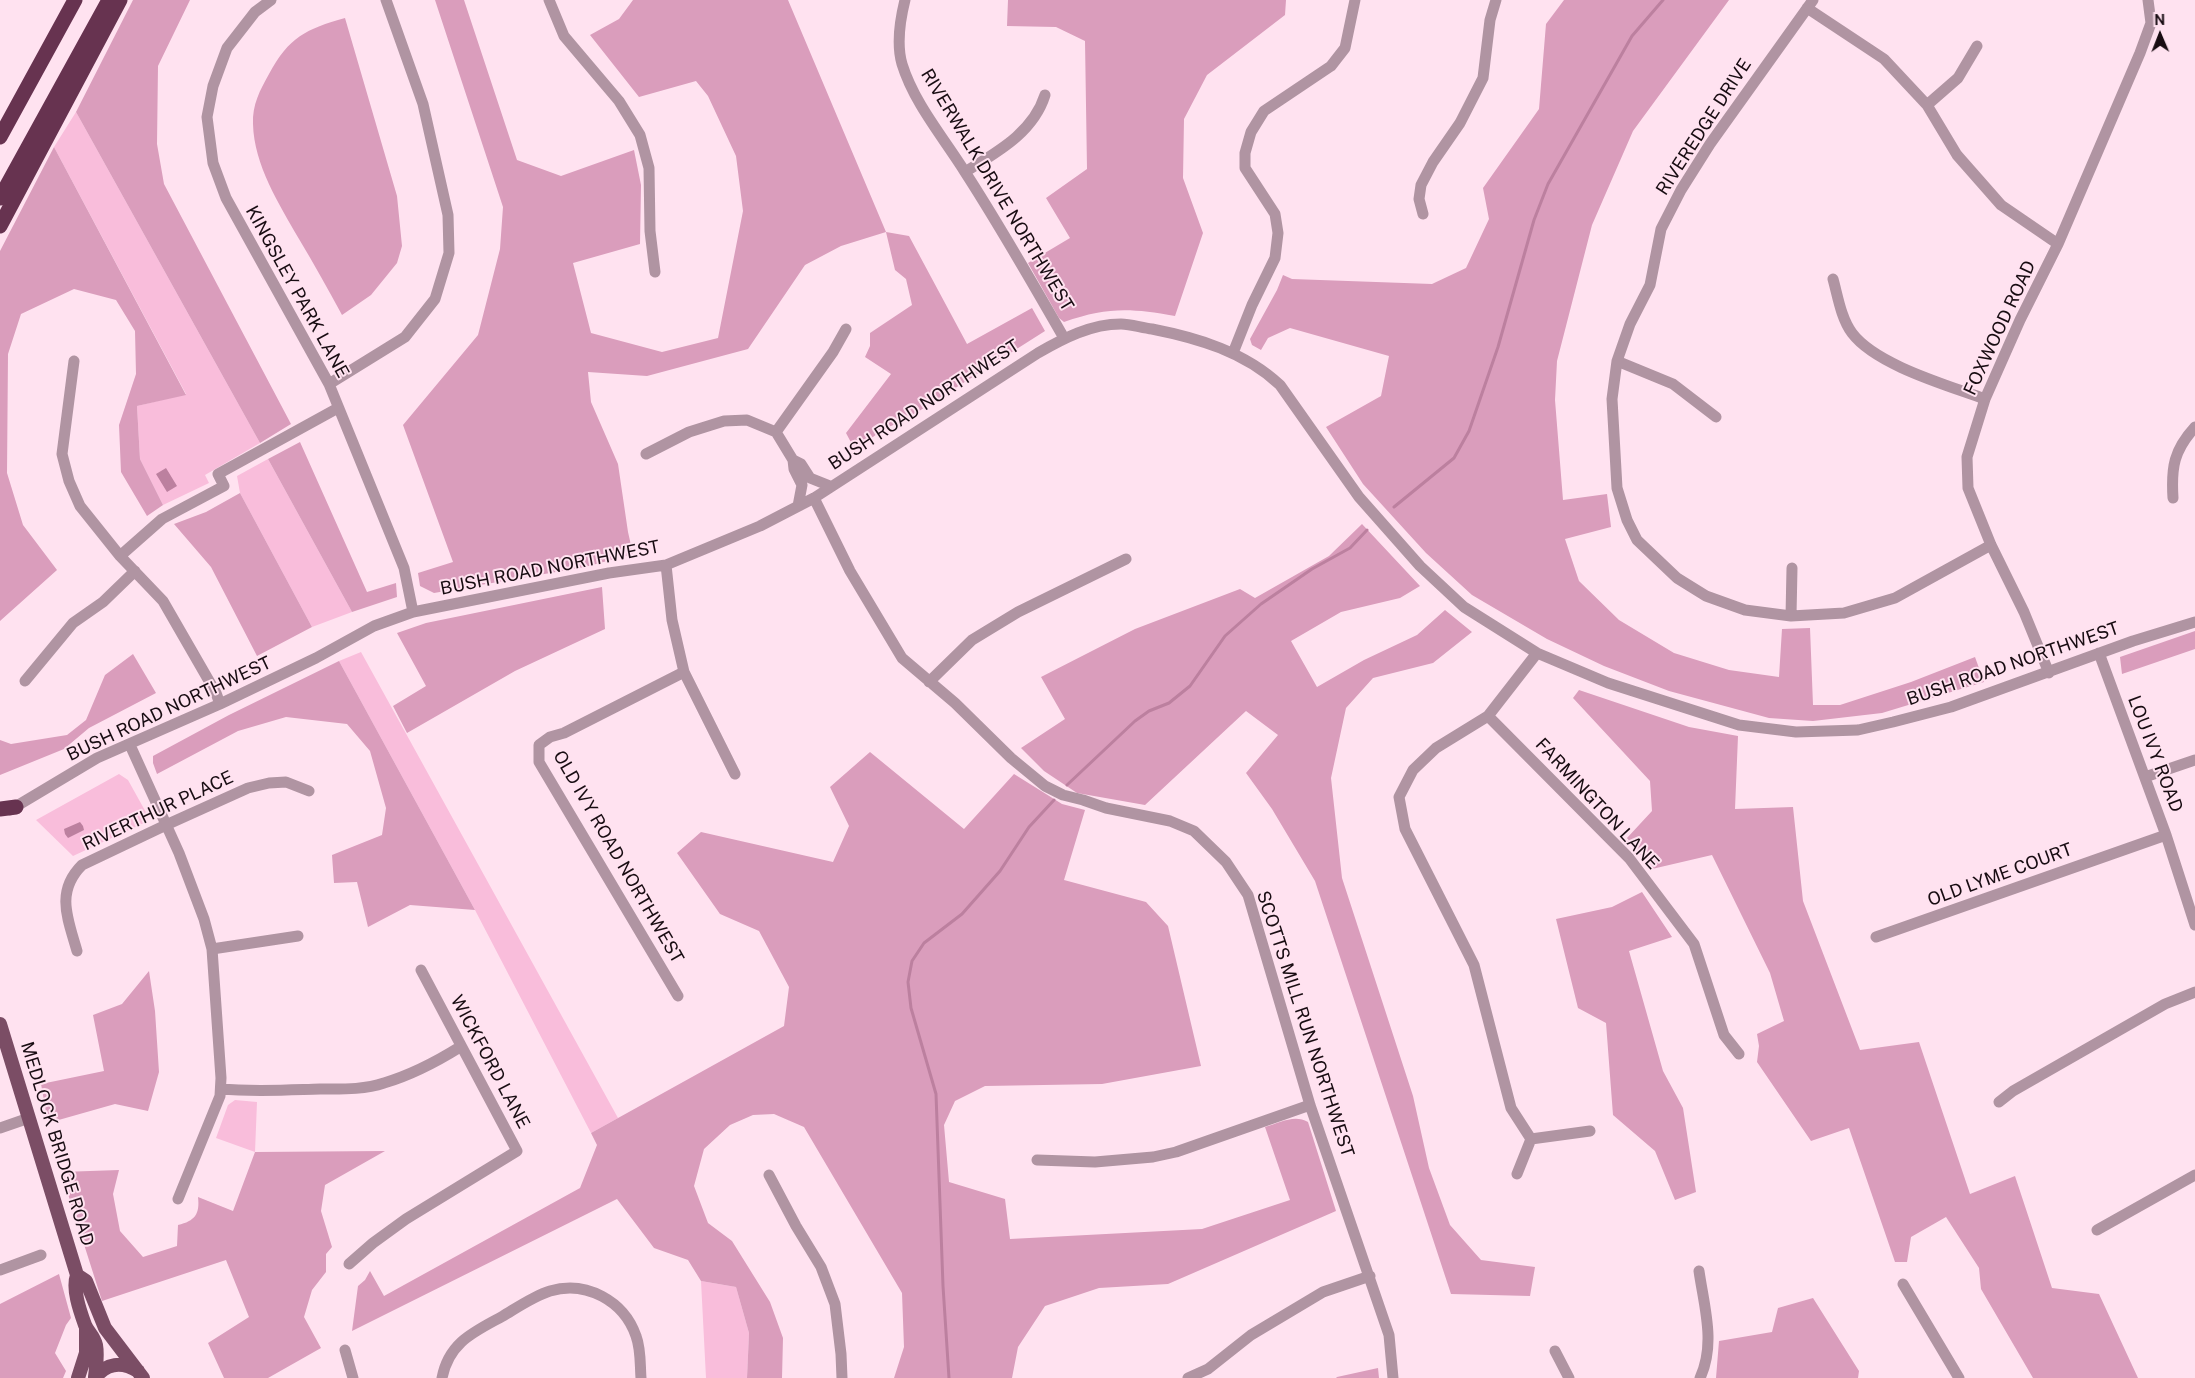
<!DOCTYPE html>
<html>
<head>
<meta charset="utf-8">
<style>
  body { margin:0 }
  #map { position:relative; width:2195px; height:1378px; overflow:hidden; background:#ffe2f0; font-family:"Public Sans",sans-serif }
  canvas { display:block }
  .north { position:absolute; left:2135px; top:10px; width:50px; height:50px; -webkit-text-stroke:4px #ffe2f0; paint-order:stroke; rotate:359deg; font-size:14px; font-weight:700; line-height:20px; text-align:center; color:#180c12 }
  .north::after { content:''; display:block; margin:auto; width:18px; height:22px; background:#180c12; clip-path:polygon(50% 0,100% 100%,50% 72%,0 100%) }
</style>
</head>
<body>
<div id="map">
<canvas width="2195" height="1378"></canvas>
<div class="north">N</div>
</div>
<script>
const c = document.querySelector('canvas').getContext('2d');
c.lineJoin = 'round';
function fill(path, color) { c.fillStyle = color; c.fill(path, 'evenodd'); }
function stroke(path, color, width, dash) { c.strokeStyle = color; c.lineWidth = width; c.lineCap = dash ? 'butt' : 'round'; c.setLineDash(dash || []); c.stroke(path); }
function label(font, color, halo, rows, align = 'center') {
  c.font = font + ' "Public Sans",sans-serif'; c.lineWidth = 4; c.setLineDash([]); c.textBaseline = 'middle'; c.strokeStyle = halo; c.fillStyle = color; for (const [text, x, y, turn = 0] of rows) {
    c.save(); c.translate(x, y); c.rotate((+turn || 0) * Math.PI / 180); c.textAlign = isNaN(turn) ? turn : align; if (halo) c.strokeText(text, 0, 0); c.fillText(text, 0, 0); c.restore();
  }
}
fill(new Path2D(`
  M76,112L260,443L205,475L209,483L163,505L140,459L137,406L186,394L54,147Z
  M268,459L352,612L312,627L240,493L237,476Z
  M361,652L618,1118L591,1133L475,910L339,661Z
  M119,774L128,780L148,816L146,822L73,856L36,820Z
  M235,1100L257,1102L255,1152L216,1138L228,1105Z
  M701,1281L736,1287L749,1333L747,1378H706Z`), '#f9bddb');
fill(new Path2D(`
  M133,0H190L158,66L157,144L164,184L291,424L260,443L76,112Z
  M435,0H464L517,160L561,176L634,150L641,185L640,244L573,263L591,333L662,352L718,338L743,211L736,156L708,96L696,81L639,97L590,35L619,19L633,0H788L886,232L909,236L967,344L1032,308L1045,331L905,420L884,429L855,450L846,433L891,374L865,357L870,346V333L912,305L906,279L895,270L886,232L841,246L805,265L748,349L647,376L588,372L591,402L618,464L628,532L633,554L585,567L434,593L420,586L418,573L453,562L403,425L478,335L500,249L503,207Z
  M1008,0H1286L1285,15L1207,75L1184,119L1183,178L1203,233L1175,316C1130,308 1107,307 1064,322L1059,318L1028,263L1070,238L1046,198L1087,169L1085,41L1056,27L1007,26Z
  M1564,0H1729L1633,131L1592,225L1557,361L1555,400L1563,500L1607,494L1611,527L1565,539L1579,581L1619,620L1674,653L1729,670L1779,677L1782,629L1810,628L1813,705H1840L1911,682L1975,657L1984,682L1882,713L1813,721L1769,718L1669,691L1604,666L1547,639L1472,595L1426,553L1363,484L1326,427L1381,396L1389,356L1290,328L1268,338L1261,350L1252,345L1250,339L1277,290L1283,275L1292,279L1432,284L1466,268L1489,219L1483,188L1539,109L1546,24Z
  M345,18L397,196L402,246L397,263L371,295L342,315C328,289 314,264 299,239C279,204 254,165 253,124C252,105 260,90 269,74C289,37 306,29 345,18Z
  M54,147L186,395L137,406L140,459L163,505L147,516L121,472L119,425L136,374L135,331L116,300L74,289L21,314L8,354L7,473L23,525L57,570L0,621V251Z
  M300,442L367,592L396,583L397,597L352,612L268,459Z
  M240,493L312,627L257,656L211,567L174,524L206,512Z
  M1362,524L1420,586L1400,598L1341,612L1291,641L1317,687L1364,660L1417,635L1445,610L1472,632L1433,663L1373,678L1346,708L1331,778L1342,878L1413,1096L1429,1168L1450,1225L1481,1260L1535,1267L1530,1296L1451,1294L1315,881L1272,809L1246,773L1278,735L1246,711L1145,805L1077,793L1044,771L1021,748L1065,719L1041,677L1135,629L1240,589L1255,598L1329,556Z
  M602,587L605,629L515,671L407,733L393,706L426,686L397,633L426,623Z
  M2195,631V649L2122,674L2120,657Z
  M133,654L156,693L89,728L64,749L0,775V740L11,744L67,735L86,720L105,675Z
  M339,661L475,910L410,905L368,927L357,882L334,883L332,855L382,835L386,808L370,751L347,724L286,717L238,731L157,774L153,763V756L229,715Z
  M1579,690L1689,727L1738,736L1735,809L1793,807L1803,901L1860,1050L1919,1042L1970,1194L2015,1176L2052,1288L2099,1294L2138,1378H2033L1981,1289L1979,1268L1946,1217L1911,1237L1907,1262H1895L1849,1128L1811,1141L1757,1062L1759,1046L1757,1034L1784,1021L1770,973L1712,855L1652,869L1627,838L1652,811L1650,781L1573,698Z
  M870,752L964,829L1014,774L1062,804L1085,810L1064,880L1146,902L1168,926L1201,1066L1102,1084L985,1086L955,1101L944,1125L949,1182L1005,1199L1010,1239L1202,1229L1290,1200L1265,1127C1280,1123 1294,1114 1308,1122L1336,1211L1168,1284L1099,1288L1045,1306L1018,1347L1012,1378H894L904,1347L902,1293L804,1127L774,1114L753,1115L730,1125L704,1149L694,1186L708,1223L732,1241L770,1302L783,1338L782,1378H747L749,1333L736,1287L701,1281L688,1260L654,1248L617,1199L352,1331L358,1286L365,1280L370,1271L384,1296L580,1188L597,1145L591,1133L784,1026L789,987L759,931L720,914L677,853L701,832L833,862L849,826L830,787Z
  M1642,892L1672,937L1629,951L1663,1071L1683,1108L1696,1192L1675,1200L1655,1151L1613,1115L1606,1023L1578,1008L1556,919L1612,907Z
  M149,971L155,1011L159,1072L148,1111L115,1104L48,1123L41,1084L104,1071L93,1015L122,1004Z
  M385,1151L325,1185L321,1211L332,1247L326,1254V1272L312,1290L304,1317L321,1348L268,1378H224L208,1343L249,1317L226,1260L102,1301L61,1172L119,1170L113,1194L120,1231L143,1257L177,1246L178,1225C195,1221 200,1214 198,1197L233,1211L255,1152Z
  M59,1274L71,1318L66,1325L55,1353L66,1371L63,1378H0V1304Z
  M1813,1298L1859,1371L1858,1378H1716L1719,1341L1772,1332L1778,1308Z
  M1378,1368L1379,1378H1336L1337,1377Z`), '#da9dbc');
fill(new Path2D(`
  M166,468L177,486L167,492L156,474Z
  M80,822L83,826L84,830L68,838L65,834L64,829Z`), '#bc809f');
stroke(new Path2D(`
  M1394,507L1454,458L1469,431L1498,347L1534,220L1548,184L1632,36L1663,0
  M1067,785L1135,721L1149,711L1169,703L1190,686L1225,636L1261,604L1312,569L1350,548L1367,530
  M949,1378L943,1286L936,1094L911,1008L908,982L912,961L924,943L962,914L1000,871L1029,827L1054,800`), '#bc809f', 3);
stroke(new Path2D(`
  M271,0L255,12L227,48L213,86L207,117L213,163L226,198L329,384L404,568L413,612
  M549,0L564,36L619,101L640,135L649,168L650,231L655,272
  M905,0C900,20 896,43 902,64C914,103 943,137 965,172C1000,226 1032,282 1064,338
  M1813,0L1710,144L1681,190L1661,229L1650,285L1630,324L1617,361L1612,399L1617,488L1627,520L1637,540L1677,578L1706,596L1745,610L1791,616L1844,613L1895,598L1991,545
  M1807,8L1884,59L1927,105L1957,155L2001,205L2058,244
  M1927,105L1958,78L1977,46
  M965,172C997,152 1033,133 1045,95
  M1423,214L1419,199L1421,185L1433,162L1460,123L1483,78L1490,20L1496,0
  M1833,279C1838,297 1841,318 1852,333C1876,365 1947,385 1985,399
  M1233,353L1252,305L1275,258L1278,233L1275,214L1245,168V153L1251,132L1264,111L1331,66L1345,48L1355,0
  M74,361L62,454L69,481L80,506L120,556L163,601L216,693L220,704
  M1617,361L1673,384L1716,417
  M329,384L405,337L435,299L449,253L448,215L423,104L386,0
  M776,432L833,352L846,329
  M646,454L689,432L724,421L747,420L776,432L793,460L794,469L802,485L798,506
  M793,460L801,464L810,478L830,486
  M814,498L850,571L902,658L955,703L1011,758L1045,786L1063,795L1083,800L1106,808L1170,821L1194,831L1226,862L1248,895L1310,1105L1389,1335L1393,1378
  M2173,498C2171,467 2174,450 2195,427
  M120,556L162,519L224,486L218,474L338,408
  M666,565L672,620L684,672L735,774
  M1791,616L1792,568
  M1537,653L1488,716L1436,748L1413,770L1399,797L1405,829L1474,965L1511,1108L1531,1139L1590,1131
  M2099,653L2166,835L2195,925
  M2049,673L2024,612L1991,545L1968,488L1967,457L1985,399L2020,320L2058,244L2140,53L2151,23L2148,0
  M25,681L73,623L103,602L135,571
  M929,682L972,640L1018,612L1126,559
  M1488,716L1629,858L1694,944L1724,1035L1739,1054
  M130,745L179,853L204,919L212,949L221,1078L220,1096L178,1199
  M2145,777L2195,760
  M10,810L97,758L220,704L316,658L374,626L413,612L609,573L666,565L760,526L814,498L1038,353C1064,338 1091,324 1121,324C1131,324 1142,328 1152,329C1198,338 1245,352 1280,385L1359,497L1420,566L1464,607L1537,653L1608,683L1739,725L1796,732L1858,730L1893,722L1951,707L2133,641L2195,622
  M1876,937L2166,835
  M212,949L298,936
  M77,951C68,919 55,892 82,865L166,825L248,788L269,783L286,782L309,791
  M678,996L539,762V745L550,737L564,733L684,672
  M221,1089C254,1092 287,1090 320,1089C341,1089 364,1090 384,1083C411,1075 436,1062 460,1047
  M1999,1102L2013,1091L2165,1004L2195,992
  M0,1128L29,1118
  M1037,1160L1095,1162L1153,1157L1176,1152L1310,1105
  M1517,1174L1531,1139
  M769,1175L796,1226L821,1267L835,1304L841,1354L842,1378
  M2097,1230L2195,1175
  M349,1264L373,1243L406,1219L517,1151L421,970
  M0,1270L41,1255
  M1699,1271C1704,1306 1716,1344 1700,1378
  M1903,1284L1959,1378
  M345,1350L353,1378
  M1555,1351L1569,1378
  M442,1378C449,1342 474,1332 503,1316C518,1307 534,1296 550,1291C586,1280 624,1301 636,1336C641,1349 640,1365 641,1378
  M1188,1378L1208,1369L1251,1335L1323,1292L1370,1276`), '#b094a2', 11);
stroke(new Path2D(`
  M0,1024L77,1275C72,1289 80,1311 85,1325C88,1332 94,1336 96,1345C98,1356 96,1367 95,1377
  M77,1275L86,1281L105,1328L143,1378
  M78,1378L86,1353V1327
  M95,1378C106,1363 122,1361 138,1371`), '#7b4d65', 14);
stroke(new Path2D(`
  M0,137L75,0
  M0,198L109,0
  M0,226L120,0
  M0,809L16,807`), '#673350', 15);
label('18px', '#180c12', '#ffe2f0', [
  ["RIVEREDGE DRIVE",1704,127,-57],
  ["RIVERWALK DRIVE NORTHWEST",997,190,59],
  ["KINGSLEY PARK LANE",297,292,61],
  ["FOXWOOD ROAD",2000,328,-65],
  ["BUSH ROAD NORTHWEST",924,405,-33],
  ["BUSH ROAD NORTHWEST",550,568,-11],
  ["BUSH ROAD NORTHWEST",2013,664,-19],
  ["BUSH ROAD NORTHWEST",169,709,-25],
  ["LOU IVY ROAD",2155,754,69],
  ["FARMINGTON LANE",1597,804,47],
  ["RIVERTHUR PLACE",158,811,-25],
  ["OLD IVY ROAD NORTHWEST",618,857,60],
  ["OLD LYME COURT",2000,875,-20],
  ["SCOTTS MILL RUN NORTHWEST",1305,1024,72],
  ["WICKFORD LANE",490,1062,62],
  ["MEDLOCK BRIDGE ROAD",57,1144,73]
]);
</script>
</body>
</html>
